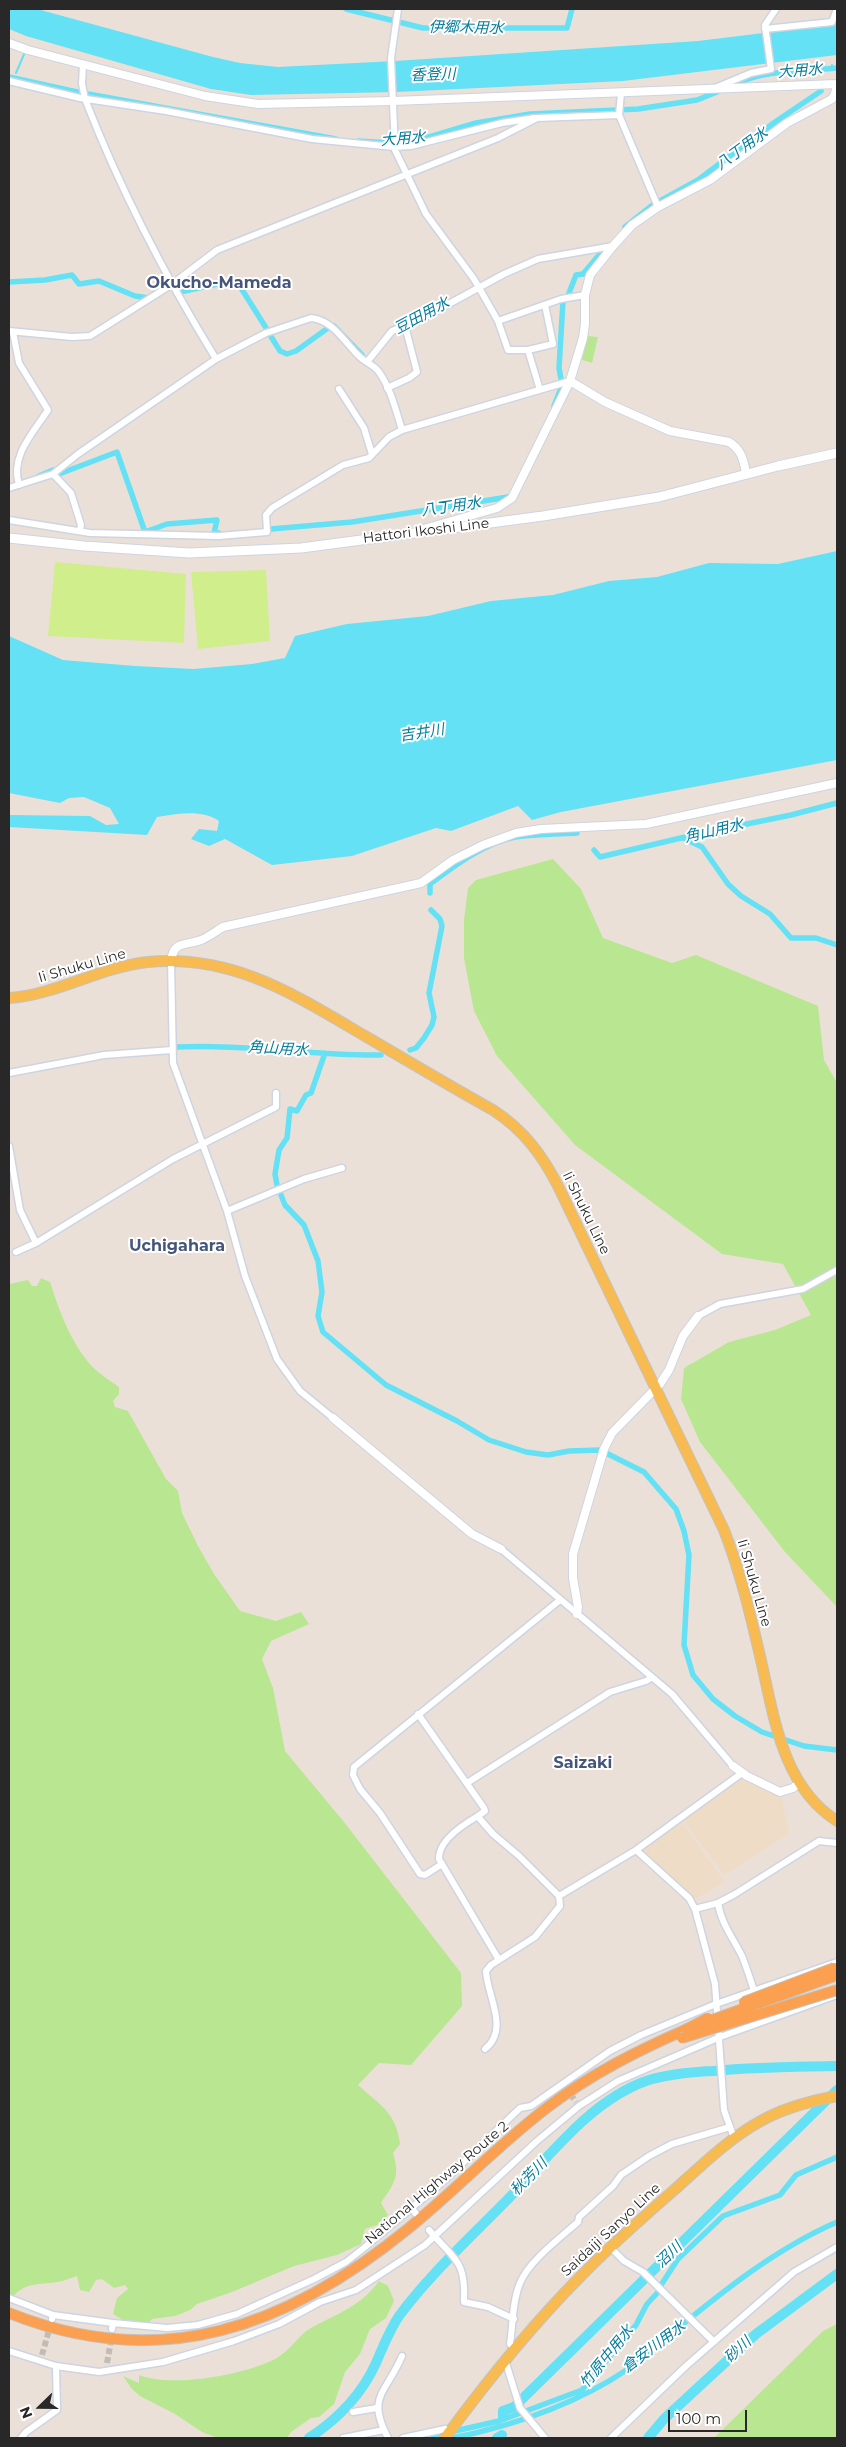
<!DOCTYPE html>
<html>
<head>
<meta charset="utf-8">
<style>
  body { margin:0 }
  #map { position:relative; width:846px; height:2447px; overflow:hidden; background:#ebe0d8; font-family:Montserrat,sans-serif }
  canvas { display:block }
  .frame { position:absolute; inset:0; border:10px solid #282828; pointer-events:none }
  .north { position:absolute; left:15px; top:2382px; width:50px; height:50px; -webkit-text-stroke:4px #fff; paint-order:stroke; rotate:248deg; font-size:14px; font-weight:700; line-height:20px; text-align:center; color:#282828 }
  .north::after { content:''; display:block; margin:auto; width:18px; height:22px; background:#282828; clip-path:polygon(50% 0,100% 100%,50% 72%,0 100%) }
  .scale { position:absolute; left:668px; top:2410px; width:79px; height:22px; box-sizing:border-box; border:2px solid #282828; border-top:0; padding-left:6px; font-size:15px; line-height:18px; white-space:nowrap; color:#282828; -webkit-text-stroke:4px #fff; paint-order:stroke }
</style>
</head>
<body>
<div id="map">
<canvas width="846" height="2447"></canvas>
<div class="frame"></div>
<div class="north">N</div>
<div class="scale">100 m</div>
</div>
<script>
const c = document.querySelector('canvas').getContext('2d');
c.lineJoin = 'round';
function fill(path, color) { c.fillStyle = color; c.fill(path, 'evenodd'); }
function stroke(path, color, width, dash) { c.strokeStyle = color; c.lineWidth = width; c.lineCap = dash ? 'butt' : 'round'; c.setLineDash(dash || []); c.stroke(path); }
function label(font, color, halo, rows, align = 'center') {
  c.font = font + ' Montserrat,"Noto Sans JP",sans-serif'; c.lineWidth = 4; c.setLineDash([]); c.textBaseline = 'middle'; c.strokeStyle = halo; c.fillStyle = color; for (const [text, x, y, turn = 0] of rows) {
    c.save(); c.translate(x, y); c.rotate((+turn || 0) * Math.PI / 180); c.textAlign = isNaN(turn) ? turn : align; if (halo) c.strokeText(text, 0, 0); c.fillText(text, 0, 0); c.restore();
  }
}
fill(new Path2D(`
  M742,1777L782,1799L789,1834L724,1875L681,1818Z
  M682,1822L725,1882L693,1900L640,1850Z`), '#eedcc6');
fill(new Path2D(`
  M588,336L598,337L592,363L582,360Z
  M553,859L581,889L603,938L672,963L696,955L818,1006L824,1060L837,1083V1607L785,1552L700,1442L681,1399L684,1368L729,1342L775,1330L811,1315L783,1264L722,1254L575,1145L497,1056L474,1011L464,958V920L468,888L476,880Z
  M41,1278L50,1282C60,1313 73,1349 97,1371C104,1377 112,1382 119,1387V1394L113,1401L115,1407L128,1411L166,1479L178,1491L182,1513L198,1546L214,1574L240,1611L276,1621L301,1612L309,1624L271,1641L262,1659L273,1688L285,1751L344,1822L461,1973L462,2006L411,2065L379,2063L358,2085C380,2105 396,2112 400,2144L393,2153C400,2177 395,2182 381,2203L388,2215L380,2224L365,2229L361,2244L337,2255L294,2266L232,2292L197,2304L190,2310L175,2316L152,2319L148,2324L123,2320L113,2314L117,2298L128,2289L125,2285L114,2288L102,2279L96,2280L89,2292L80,2290L77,2276C70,2278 64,2281 57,2282C39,2285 24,2282 12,2298L9,2296V1284L28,1280L32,1286H37Z
  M379,2281L388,2286L394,2301L386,2318L370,2329L360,2354L345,2372L334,2404L319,2417L311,2418L291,2432L287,2438H218L202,2432L175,2414L140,2396L132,2389L123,2376L139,2383V2375C172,2388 242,2375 273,2360C290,2352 299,2334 311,2328C338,2313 360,2307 379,2281Z
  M837,2324V2438H714L823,2331Z`), '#b9e691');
fill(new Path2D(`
  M55,562L186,574L184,643L48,636Z
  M266,570L270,641L198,649L191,572Z`), '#d1ee8c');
fill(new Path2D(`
  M9,9H37L213,57L240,63L278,67L395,61L698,41L837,24V55L623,81L397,92L251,95L211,89L26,36L9,29Z
  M837,551V760L561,812L532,820L518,806L451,831L436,828L352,856L272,865L225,839L209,846L191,839L199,829L217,831L219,821C202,809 177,814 157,817L147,835L9,827V815L90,816L106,825L119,824L110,808L84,797L69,798L60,803L9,793V636L63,660L135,666L194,669L252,664L285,658L295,636L347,624L428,616L491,601L553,595L609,581L657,577L709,563L778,564Z`), '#64e1f4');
stroke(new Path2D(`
  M832,65V69
  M16,73L25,52`), '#64e1f4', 2);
stroke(new Path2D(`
  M346,9L423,28H567L572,9
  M9,77L77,92
  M735,84C768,69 802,72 837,68
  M88,94L336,139
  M358,141L391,143L419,140L476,123L530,114L638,109L697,100L717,92
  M660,201L698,180L775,122L821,91
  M625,227L654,204
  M9,282L45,280L72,275L79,284L99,281L135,296L149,298
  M180,292L236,280L268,331
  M569,293L576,275L583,274L604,249
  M334,326L362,355
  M270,335L280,351L287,354L296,351L328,328
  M561,379L559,368L563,301
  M554,406L561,388
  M59,474L117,452L145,532L167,524L217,520L214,533H219
  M39,476L53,470
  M271,529L352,522L508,497
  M683,838L702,847L728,884L741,896L770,914L791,938H816L837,945
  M594,850L600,857L698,834L791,815L837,803
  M430,893V884C454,866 484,843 515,837C535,834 557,834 577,833
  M176,1047C244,1044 312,1056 381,1055
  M410,1050L416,1048L424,1038L432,1025L434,1017L429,993L442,926L440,919L431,910
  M325,1053L311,1093L306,1095L297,1111L290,1109L287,1138L279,1150L275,1174L277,1185L285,1205L304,1225L318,1261L322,1292L318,1316L323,1332L386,1385L457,1421L489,1440L526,1452L548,1455L569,1451L600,1450L644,1472L676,1509L684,1531L689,1555L684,1645L693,1675L713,1699L735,1716L762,1732L804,1746L837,1750
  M661,2285L678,2259L723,2216L780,2195L796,2175L837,2157
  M455,2431L499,2421L582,2390L636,2325L647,2304L660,2290
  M419,2438L442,2434
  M453,2438C516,2425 575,2405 628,2369C694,2316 759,2256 837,2222`), '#64e1f4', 5.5);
stroke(new Path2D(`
  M503,2417V2411L514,2407L837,2090
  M309,2438C338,2419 361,2396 376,2363C383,2347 389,2331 399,2316C431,2273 472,2236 509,2198C550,2156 590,2101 646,2081C667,2074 691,2072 713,2071C754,2067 796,2067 837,2066
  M497,2438L502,2435
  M648,2438L664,2419L756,2334L837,2274`), '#64e1f4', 10);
stroke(new Path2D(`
  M565,2087L576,2102
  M42,2355L51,2323
  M107,2363L112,2335`), '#c4bbb5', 6, [6, 3]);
const minor = new Path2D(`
  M398,9L391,58L395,150L426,214L474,279L498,321L561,299L585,295
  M765,29L832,22L837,9
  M83,65L82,84L85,99C120,189 165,276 216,359
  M9,81L80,98L166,111L312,139L394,147L411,146L502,123L535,118
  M715,88L751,73L771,69L765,25L776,9
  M621,93L619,115L658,207
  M498,321L508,350H528L553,344L545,305
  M9,331L72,337L90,336L171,285L217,250L498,138L537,118L619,115
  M13,332L19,363L48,410C33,433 10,456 19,485
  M528,350L540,390
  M367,362L392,331L421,319L504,274L538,259L613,246
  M387,388L409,378L417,372L405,326
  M339,389L364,428L372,454
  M53,474L71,493L81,525L80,530
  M9,488L53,474L78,454L216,359L266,333L311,318C334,320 346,345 361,358C367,363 375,366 379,372C391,389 396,411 402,430
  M9,520L90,533L219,536L267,532L266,515L272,508L343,465L369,458L389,437L402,430L570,381
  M171,961L173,1063L227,1211L245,1276L277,1359L300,1391L333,1418
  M9,1073L104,1055L172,1050
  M9,1146L20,1210L36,1243L173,1159L276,1107V1093
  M227,1211L304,1179L342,1168
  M16,1252L36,1243
  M698,1316L720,1304L803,1289L837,1270
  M501,1549L672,1694L733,1766
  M418,1714L484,1808L485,1811L478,1816L479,1818L493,1834L519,1856L559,1896L560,1906L535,1937L491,1965L486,1971C487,1996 510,2029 485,2049
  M467,1783L610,1692L646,1681L651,1678
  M478,1816C464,1824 438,1841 439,1859L499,1960
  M636,1850L689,1898L695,1909L715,1984L724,2110L734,2138
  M442,1864L425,1875L420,1874L380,1813L360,1789L353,1775L354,1767L560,1600
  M559,1896L636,1850L742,1773
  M718,1903C721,1923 733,1938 742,1956C747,1969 751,1981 755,1994
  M695,1909L718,1903L735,1894L819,1841L837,1843
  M412,2208L416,2214
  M429,2230C454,2260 466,2259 464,2302L488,2307L514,2319
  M611,2248L624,2261L643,2272L714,2342
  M9,2298L53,2315
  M52,2319L53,2315L113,2323L112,2329
  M113,2323L167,2328L198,2325L237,2314L314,2279L346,2262L365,2247L446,2179L520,2108L531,2106L610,2051L641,2035L716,2004L837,1962
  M514,2348L510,2344C513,2325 512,2302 520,2283C529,2261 560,2238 578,2222L579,2217L613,2186L621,2175L649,2156L672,2144L730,2127
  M9,2351L56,2366L99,2372L163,2362L234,2341L279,2324L320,2302L356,2290L425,2245L537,2141L579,2106L618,2081L720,2037L837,1995
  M505,2360L520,2408L545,2438
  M353,2412L377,2408
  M21,2438L26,2432L57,2410L56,2366
  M343,2438L384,2430
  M388,2438C366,2396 386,2394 402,2356
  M403,2438L445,2429L451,2430
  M611,2438L686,2366L794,2272L837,2247`);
const tertiary = new Path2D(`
  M9,43L28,50L205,96L258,104L393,101L837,84
  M570,381L605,402L670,431L729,442C741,449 744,460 746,474
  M420,530L497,508L512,498L570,381L583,338L585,324V295L590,275L613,246L632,225L658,207L710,180L787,123L832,99L835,94L837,84
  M171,961C174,940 185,946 201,940C209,937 216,931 223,927L421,883L453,860L483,845L516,833L541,829L646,824L837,783
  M333,1418L472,1534L501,1549
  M577,1614L578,1607L573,1578V1554L604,1449L612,1433L660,1384L669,1370L683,1336L698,1316
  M733,1766L747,1776L780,1792L793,1788L799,1783`);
const secondary = new Path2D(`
  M9,538L84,546L189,553L301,548L543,516L659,497L778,466L837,453`);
const primary = new Path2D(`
  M9,998C56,995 100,967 148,962C233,954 295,995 365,1036C408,1061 450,1086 493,1110C524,1130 543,1156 559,1188L724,1530C740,1571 750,1613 760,1656C774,1715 781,1785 837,1821
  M445,2438C487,2381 531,2326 581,2276C610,2246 642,2218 673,2191C700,2167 727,2140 759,2122C783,2108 810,2101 837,2096`);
const trunk = new Path2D(`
  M9,2313C161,2374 288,2327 409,2228C457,2189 499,2144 548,2107C591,2074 637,2051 687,2029`);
stroke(minor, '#cdd4e2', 9);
stroke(tertiary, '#cdd4e2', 10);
stroke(secondary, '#cdd4e2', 11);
stroke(primary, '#c3c3c3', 12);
stroke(trunk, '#c3c3c3', 12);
stroke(minor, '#fff', 6);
stroke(tertiary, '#fff', 8);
stroke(secondary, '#fff', 9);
stroke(primary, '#f7bb51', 10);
stroke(trunk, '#fba050', 10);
const trunkBridge = new Path2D(`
  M744,2002L834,1968
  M704,2023L837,1975
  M687,2029L708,2018
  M682,2038L837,1990`);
stroke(trunkBridge, '#c3c3c3', 12, []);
stroke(trunkBridge, '#fba050', 10);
label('14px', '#282828', '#fff', [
  ["Hattori Ikoshi Line",426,531,-7],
  ["Ii Shuku Line",82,966,-16],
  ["Ii Shuku Line",586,1213,64],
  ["Ii Shuku Line",754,1583,74],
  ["National Highway Route 2",437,2183,-40],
  ["Saidaiji Sanyo Line",611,2230,-43]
]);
label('italic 15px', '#067d9d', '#fff', [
  ["伊郷木用水",466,28,1],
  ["大用水",800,71,-5],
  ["香登川",433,75,-2],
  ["大用水",403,139,-5],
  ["八丁用水",742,149,-36],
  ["豆田用水",422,316,-28],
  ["八丁用水",451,507,-8],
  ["吉井川",422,733,-9],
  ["角山用水",714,831,-13],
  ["角山用水",278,1049,3],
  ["秋芳川",529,2177,-46],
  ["沼川",669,2255,-44],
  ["倉安川用水",654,2347,-37],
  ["砂川",738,2350,-43],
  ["竹原中用水",607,2357,-51]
]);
label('bold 16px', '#46567a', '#fff', [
  ["Okucho-Mameda",219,283],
  ["Uchigahara",177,1246],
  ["Saizaki",583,1763]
]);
</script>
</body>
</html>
